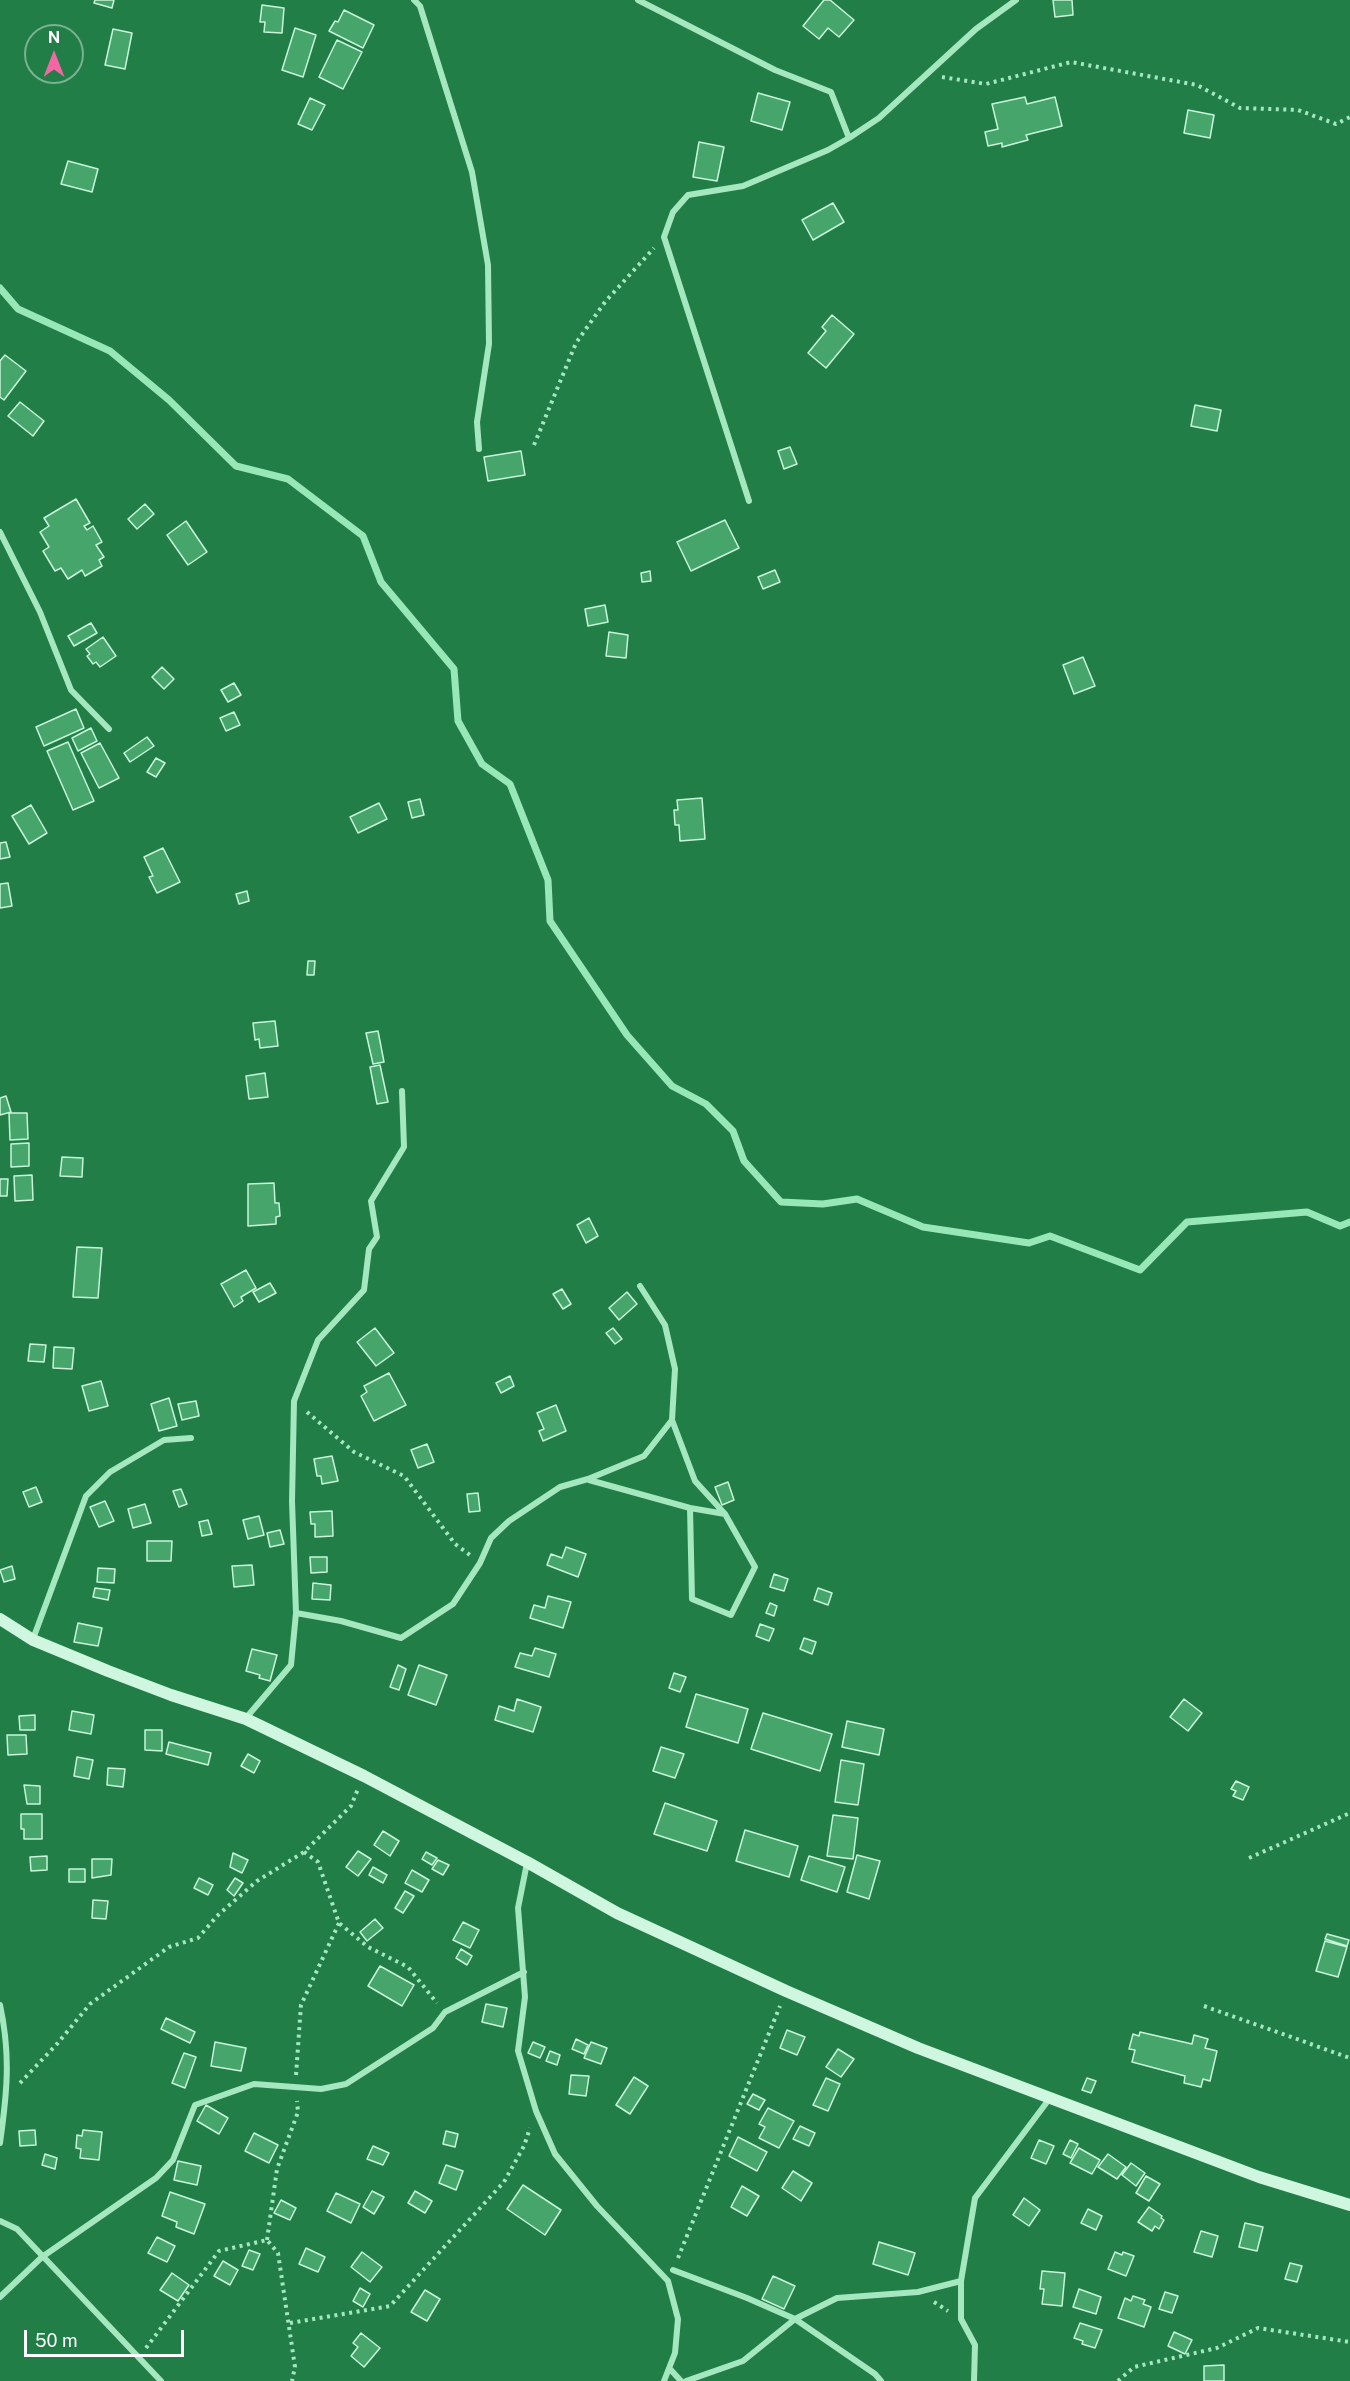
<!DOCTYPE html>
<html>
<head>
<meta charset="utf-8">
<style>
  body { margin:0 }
  #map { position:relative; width:1350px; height:2381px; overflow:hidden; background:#217e47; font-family:"Public Sans",sans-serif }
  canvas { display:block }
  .north { position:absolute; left:24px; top:24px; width:60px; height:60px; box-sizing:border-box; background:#217e47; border:2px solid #7ab291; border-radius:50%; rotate:0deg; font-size:16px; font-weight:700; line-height:24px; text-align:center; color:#fff }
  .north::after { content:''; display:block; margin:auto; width:21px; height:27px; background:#f466a5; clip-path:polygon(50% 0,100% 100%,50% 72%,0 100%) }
  .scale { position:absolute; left:24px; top:2330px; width:160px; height:27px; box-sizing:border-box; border:3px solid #fff; border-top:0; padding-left:8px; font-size:18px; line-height:21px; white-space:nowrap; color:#fff; -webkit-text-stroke:4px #217e47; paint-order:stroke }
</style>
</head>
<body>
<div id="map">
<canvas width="1350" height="2381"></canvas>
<div class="north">N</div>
<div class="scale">50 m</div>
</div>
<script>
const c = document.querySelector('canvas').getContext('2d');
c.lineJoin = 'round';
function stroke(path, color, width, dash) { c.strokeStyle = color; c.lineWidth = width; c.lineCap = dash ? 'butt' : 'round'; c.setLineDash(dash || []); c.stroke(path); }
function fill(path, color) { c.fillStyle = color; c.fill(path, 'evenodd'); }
stroke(new Path2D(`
  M0,288L18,309L110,351L169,400L236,466L288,479L363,536L381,582L454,669L458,721L482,764L510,784L548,880L550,921L627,1035L672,1086L706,1104L733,1131L744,1161L781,1202L823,1204L857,1199L923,1227L1029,1243L1050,1236L1140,1270L1187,1222L1307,1212L1340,1226L1350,1222`), '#98e8b7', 7);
const building = new Path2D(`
  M95,0H114L112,8L94,3Z
  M824,0H830L854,20L839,37L828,28L819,39L803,26Z
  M1053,0H1072L1073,15L1055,17Z
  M262,5L284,8L282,33L264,32L265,22H260Z
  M344,10L374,25L363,48L329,31L335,21L338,22Z
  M295,28L316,35L303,77L282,70Z
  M113,29L132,33L125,69L105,65Z
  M337,40L362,52L343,89L319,77Z
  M758,93L790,102L782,130L751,121Z
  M1025,97L1027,104L1055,97L1062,126L1026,135L1028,140L1002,147V143L988,146L985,132L998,129L992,104Z
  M310,98L325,105L312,130L298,124Z
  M1188,110L1214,115L1210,138L1184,133Z
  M699,142L724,147L717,181L693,177Z
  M68,161L98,169L92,192L61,184Z
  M833,203L844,222L813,240L802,220Z
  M832,315L854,334L826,368L808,353L826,331L822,327Z
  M5,355L26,371L4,400L0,397V361Z
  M20,402L44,421L33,436L8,416Z
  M1195,405L1221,410L1217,431L1191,426Z
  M790,447L797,464L784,469L778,451Z
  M521,451L525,475L488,481L484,457Z
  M76,499L90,523L84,526L87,530L93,526L102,542L96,545L104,557L99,560L102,566L85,576L82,570L68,579L61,568L55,571L43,551L49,547L40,532L49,526L44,518Z
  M145,504L154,514L137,529L128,519Z
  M725,520L739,548L691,571L677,542Z
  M186,521L207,552L188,565L167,535Z
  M775,570L780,582L763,589L758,577Z
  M650,571L651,581L642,582L641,573Z
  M605,605L608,622L588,626L585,609Z
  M91,623L97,633L74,646L68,636Z
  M609,632L628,635L626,658L606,656Z
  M103,637L116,656L100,667L96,662L93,664L87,656L90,654L86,649Z
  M1083,657L1095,686L1074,694L1063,665Z
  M162,667L174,679L164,689L152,677Z
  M234,683L241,695L228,702L221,690Z
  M76,709L84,728L44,746L36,727Z
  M234,712L240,725L226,731L220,718Z
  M91,728L97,741L78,751L72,738Z
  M147,737L154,746L130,762L124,753Z
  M68,742L94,801L73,810L47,751Z
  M100,743L119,778L99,788L81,753Z
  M156,758L165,763L156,777L147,772Z
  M702,798L705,839L680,841L679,825H675L674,810H678L677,800Z
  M420,799L424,815L412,818L408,802Z
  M379,803L387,819L358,833L350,817Z
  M31,805L47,833L29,844L12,816Z
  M6,842L10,857L0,859V843Z
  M163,848L180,882L157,893L149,877L153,876L144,857Z
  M8,883L12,906L0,908V884Z
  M247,891L249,901L239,904L236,894Z
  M308,961H315L314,975H307Z
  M275,1021L278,1046L260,1048L259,1039L255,1040L253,1023Z
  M378,1031L384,1062L373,1064L366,1033Z
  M380,1065L388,1102L377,1104L370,1067Z
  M265,1073L268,1097L249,1099L246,1076Z
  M6,1096L11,1112L0,1115V1098Z
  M9,1113H27L28,1139L10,1140Z
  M29,1143V1166L11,1167V1144Z
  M62,1157L83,1158L82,1177L60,1176Z
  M32,1175L33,1200L15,1201L14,1176Z
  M0,1179H8L7,1196H0Z
  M274,1183L275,1203H279L280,1216L276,1217V1224L248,1226V1184Z
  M589,1218L598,1236L586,1243L577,1225Z
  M77,1247L102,1248L98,1298L73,1297Z
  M246,1270L256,1288L241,1297L243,1301L234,1307L221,1284Z
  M270,1283L276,1293L259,1302L253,1292Z
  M562,1289L571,1304L563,1309L553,1294Z
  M627,1292L637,1304L619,1320L609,1308Z
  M375,1328L394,1353L376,1366L357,1342Z
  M613,1328L622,1339L615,1344L606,1333Z
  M30,1344L46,1345L44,1362L28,1361Z
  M54,1347L74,1348L72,1369L53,1368Z
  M389,1373L406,1405L374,1421L361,1396L367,1392L364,1386Z
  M510,1376L514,1386L501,1393L496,1383Z
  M101,1381L108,1406L89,1411L82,1386Z
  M169,1398L177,1426L159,1431L151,1404Z
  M196,1401L199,1416L182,1420L178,1404Z
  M556,1405L566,1431L543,1441L539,1431L544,1429L537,1413Z
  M427,1444L434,1462L418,1468L411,1450Z
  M332,1456L338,1481L322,1484L321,1476H317L314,1459Z
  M728,1482L734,1500L722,1505L715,1487Z
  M36,1487L42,1502L29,1507L23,1492Z
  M181,1489L187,1504L179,1507L173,1491Z
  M478,1493L480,1511L469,1512L467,1494Z
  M105,1501L114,1521L99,1527L90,1507Z
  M145,1504L151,1523L133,1528L128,1509Z
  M332,1511L333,1536L315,1537V1524H311L310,1512Z
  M259,1516L264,1535L248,1539L243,1520Z
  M208,1520L212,1534L202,1536L199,1522Z
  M280,1530L284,1544L270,1547L267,1533Z
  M147,1541H172L171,1561H147Z
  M566,1547L586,1554L578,1577L547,1565L551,1554L562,1558Z
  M310,1557H327V1572L311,1573Z
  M252,1565L254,1585L234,1587L232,1566Z
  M12,1566L15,1579L4,1582L0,1570Z
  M98,1568L115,1569L114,1583L97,1582Z
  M774,1574L788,1579L784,1591L770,1587Z
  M313,1583L331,1585L330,1600L312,1599Z
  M95,1588L110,1590L108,1600L93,1597Z
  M818,1588L832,1593L828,1605L814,1600Z
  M548,1596L571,1602L563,1628L530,1618L534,1605L545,1608Z
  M770,1603L777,1606L774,1616L766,1613Z
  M78,1623L102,1628L98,1646L74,1642Z
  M760,1624L774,1629L769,1641L756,1636Z
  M804,1638L816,1642L812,1654L800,1649Z
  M535,1648L556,1654L549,1677L515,1667L520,1653L532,1656Z
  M252,1649L277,1655L270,1681L259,1678L260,1675L246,1671Z
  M398,1665L406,1669L399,1690L390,1687Z
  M419,1665L447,1675L436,1705L408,1695Z
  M674,1673L686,1677L680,1692L669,1688Z
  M696,1694L748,1709L738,1743L686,1727Z
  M517,1699L541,1707L533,1732L495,1720L499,1706L514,1711Z
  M1184,1699L1202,1713L1188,1731L1170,1717Z
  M72,1711L94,1715L91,1734L69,1730Z
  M763,1713L832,1734L820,1771L751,1749Z
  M35,1715V1730H20L19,1716Z
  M847,1721L884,1729L879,1755L842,1747Z
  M145,1730H162V1751L145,1750Z
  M7,1735H26L27,1754L8,1755Z
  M169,1742L211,1753L208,1765L166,1754Z
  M661,1747L684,1754L675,1778L653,1771Z
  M248,1754L260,1761L254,1773L241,1766Z
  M77,1757L93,1760L89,1779L74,1776Z
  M841,1760L864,1764L858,1805L835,1802Z
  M108,1768L125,1769L123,1787L107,1785Z
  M1236,1781L1249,1787L1243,1800L1233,1796L1236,1791L1231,1789Z
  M24,1785L40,1786V1804H27Z
  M665,1803L717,1821L707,1851L654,1834Z
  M21,1814H42V1839H24V1829H21Z
  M833,1815L858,1818L853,1859L827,1856Z
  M745,1830L798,1846L789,1877L736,1861Z
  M383,1831L399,1841L390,1856L374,1845Z
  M358,1851L371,1859L358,1876L346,1867Z
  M426,1852L437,1858L432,1865L422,1859Z
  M233,1853L248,1860L242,1873L230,1867Z
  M857,1855L880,1861L869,1899L847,1892Z
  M47,1856V1870L31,1871L30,1857Z
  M809,1856L845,1867L837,1892L801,1880Z
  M92,1859H112L111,1875L92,1878Z
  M438,1860L449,1865L443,1875L432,1869Z
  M373,1867L387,1875L383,1883L369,1875Z
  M69,1869H85V1882H69Z
  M412,1870L429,1880L422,1892L405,1883Z
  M199,1878L213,1885L208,1895L194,1888Z
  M235,1878L243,1883L234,1896L227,1890Z
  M405,1891L414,1896L403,1913L395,1908Z
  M93,1900L108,1901L106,1919L92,1918Z
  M375,1919L383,1928L367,1941L360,1932Z
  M463,1922L479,1930L470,1948L453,1940Z
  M1327,1934L1349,1940L1347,1946L1325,1939Z
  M1325,1941L1347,1947L1338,1977L1316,1971Z
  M461,1949L472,1956L467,1965L456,1958Z
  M380,1966L414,1985L402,2006L368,1986Z
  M486,2004L507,2008L503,2027L482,2022Z
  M166,2018L195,2032L190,2043L161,2029Z
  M787,2030L805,2037L797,2055L780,2048Z
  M1140,2032L1192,2044L1194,2035L1208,2039L1205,2048L1217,2051L1210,2081L1203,2079L1201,2087L1184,2083L1185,2076L1132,2062L1135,2050L1129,2049L1133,2034L1139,2036Z
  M576,2039L588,2045L584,2054L572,2049Z
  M215,2042L246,2048L241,2071L211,2066Z
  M533,2042L545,2047L540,2058L528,2053Z
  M591,2042L607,2048L601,2064L584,2058Z
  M838,2049L854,2059L841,2077L826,2067Z
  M550,2051L560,2055L557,2065L546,2061Z
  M184,2053L196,2057L185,2088L172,2083Z
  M571,2075L589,2076L586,2096L569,2094Z
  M634,2077L648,2086L630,2114L616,2105Z
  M826,2078L840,2084L828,2111L813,2105Z
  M1087,2078L1096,2081L1091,2093L1082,2090Z
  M753,2094L765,2100L759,2110L747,2104Z
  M206,2105L228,2118L219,2134L197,2121Z
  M768,2108L794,2121L779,2148L759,2138L765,2127L759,2124Z
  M800,2126L815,2133L809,2146L793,2139Z
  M35,2130L36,2145L20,2146L19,2131Z
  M83,2130L102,2132L99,2160L80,2158L81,2149L76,2148L77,2135L82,2136Z
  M446,2131L458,2134L455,2147L443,2144Z
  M254,2133L278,2145L269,2163L245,2151Z
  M738,2137L767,2152L757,2171L729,2156Z
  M1039,2140L1054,2146L1046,2164L1031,2158Z
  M1070,2140L1078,2144L1071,2158L1063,2154Z
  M373,2146L389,2153L383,2165L367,2159Z
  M1079,2148L1100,2160L1092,2174L1070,2163Z
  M45,2154L57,2158L55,2169L42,2165Z
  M1108,2154L1126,2167L1117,2179L1098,2167Z
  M178,2161L201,2166L197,2185L174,2180Z
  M1131,2163L1145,2173L1136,2186L1122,2175Z
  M446,2165L463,2171L456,2190L439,2183Z
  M793,2171L812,2183L801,2201L782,2188Z
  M1146,2176L1160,2184L1149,2201L1136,2193Z
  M523,2185L561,2210L545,2235L507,2209Z
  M742,2186L759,2196L747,2216L731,2207Z
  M372,2191L384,2197L374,2214L363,2207Z
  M415,2191L432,2201L425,2213L408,2203Z
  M170,2192L205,2204L194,2234L176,2227L177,2222L162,2216Z
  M336,2193L360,2204L351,2223L327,2211Z
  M1024,2198L1040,2210L1029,2226L1013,2215Z
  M281,2200L296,2208L290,2220L274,2213Z
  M1149,2207L1162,2216L1161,2218L1164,2220L1159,2229L1155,2226L1152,2231L1138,2222Z
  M1088,2209L1102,2216L1096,2230L1081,2223Z
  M1245,2223L1263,2227L1257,2251L1239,2247Z
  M1201,2231L1218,2236L1212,2257L1194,2252Z
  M157,2237L175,2246L167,2262L148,2253Z
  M879,2242L915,2253L908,2275L873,2264Z
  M306,2248L325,2257L318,2272L299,2264Z
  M249,2250L260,2254L253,2270L242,2266Z
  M362,2252L382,2267L370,2282L351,2267Z
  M1115,2252L1122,2255L1123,2252L1134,2256L1126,2276L1108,2269Z
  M223,2261L238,2270L230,2285L214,2276Z
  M1290,2263L1302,2266L1297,2282L1285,2279Z
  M1042,2271L1065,2273L1062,2306L1042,2304L1044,2289H1040Z
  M172,2273L189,2285L178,2301L160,2290Z
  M773,2276L795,2286L784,2309L762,2299Z
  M360,2288L370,2294L363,2307L353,2301Z
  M1079,2289L1101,2297L1096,2314L1073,2307Z
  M425,2290L440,2299L427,2321L411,2312Z
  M1165,2292L1178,2296L1172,2313L1159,2309Z
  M1133,2296L1145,2300L1143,2304L1151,2307L1144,2327L1118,2318L1125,2298L1131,2301Z
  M1080,2323L1102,2330L1095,2348L1082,2344L1083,2341L1074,2338Z
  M1174,2332L1192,2340L1185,2354L1168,2346Z
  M361,2333L380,2348L364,2367L351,2356L358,2347L353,2343Z
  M1224,2365V2381H1204V2366Z`);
fill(building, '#45a56b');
stroke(building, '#c8f5da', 1.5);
stroke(new Path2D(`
  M942,77L986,84L1071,62L1197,85L1240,108L1298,110L1336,124L1350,117
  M534,445L576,343L605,302L654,248
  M307,1412L354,1452L404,1476L455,1544L470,1555
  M304,1852L318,1862L339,1923L368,1947L408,1967L437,2003
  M1249,1858L1350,1813
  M1204,2006L1350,2058
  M296,2075L301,2005L339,1923
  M20,2083L57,2044L90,2004L169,1947L198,1938L217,1916L257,1881L304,1852L351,1806L358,1789
  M267,2240L277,2169L298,2112L297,2101
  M678,2258L780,2006
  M934,2302L948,2311
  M290,2323L390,2306L504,2182L524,2146L530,2128
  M146,2348L219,2251L267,2240L278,2253L295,2367L292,2381
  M1118,2381L1134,2367L1217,2348L1258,2328L1350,2342`), '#a5e7bf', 4, [3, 4.5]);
stroke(new Path2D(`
  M414,0L420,6L472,172L488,265L489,344L477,422L479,449
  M638,0L775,70L831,92L849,138
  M749,501L664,237L673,212L688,195L743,186L828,150L849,138L879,118L976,29L1016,0
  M0,532L40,612L71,690L109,729
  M589,1480L690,1508L692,1599L731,1615L755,1567L725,1514L695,1481L672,1420
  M690,1508L725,1514
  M296,1613L341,1621L401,1638L453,1604L480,1563L491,1538L509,1521L560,1487L588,1479L644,1456L672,1420L675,1369L665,1325L640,1286
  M33,1639L86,1496L110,1472L164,1440L191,1438
  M246,1718L291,1665L296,1613L292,1501L294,1401L318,1340L364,1290L369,1249L377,1237L371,1201L404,1147L402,1091
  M527,1863L518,1908L525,1997L518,2051L536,2111L555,2154L597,2206L668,2281L678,2319L675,2353L664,2381
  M0,2005C11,2056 7,2093 0,2143
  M0,2221L17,2229L161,2381
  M673,2270L747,2298L795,2319L743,2361L686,2381
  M0,2297L42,2257L156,2178L173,2160L195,2105L254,2084L321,2089L346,2084L433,2028L445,2012L524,1972
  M670,2369L681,2381
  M881,2381L875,2374L795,2319L837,2298L918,2292L961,2281
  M974,2381L975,2345L961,2319V2281L975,2198L1050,2098`), '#a5e7bf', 6);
stroke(new Path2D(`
  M0,1619L33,1640L108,1671L171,1695L246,1719L364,1776L527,1862L617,1913L786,1991L918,2048L1259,2177L1350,2205`), '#cff6df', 12);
</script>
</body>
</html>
